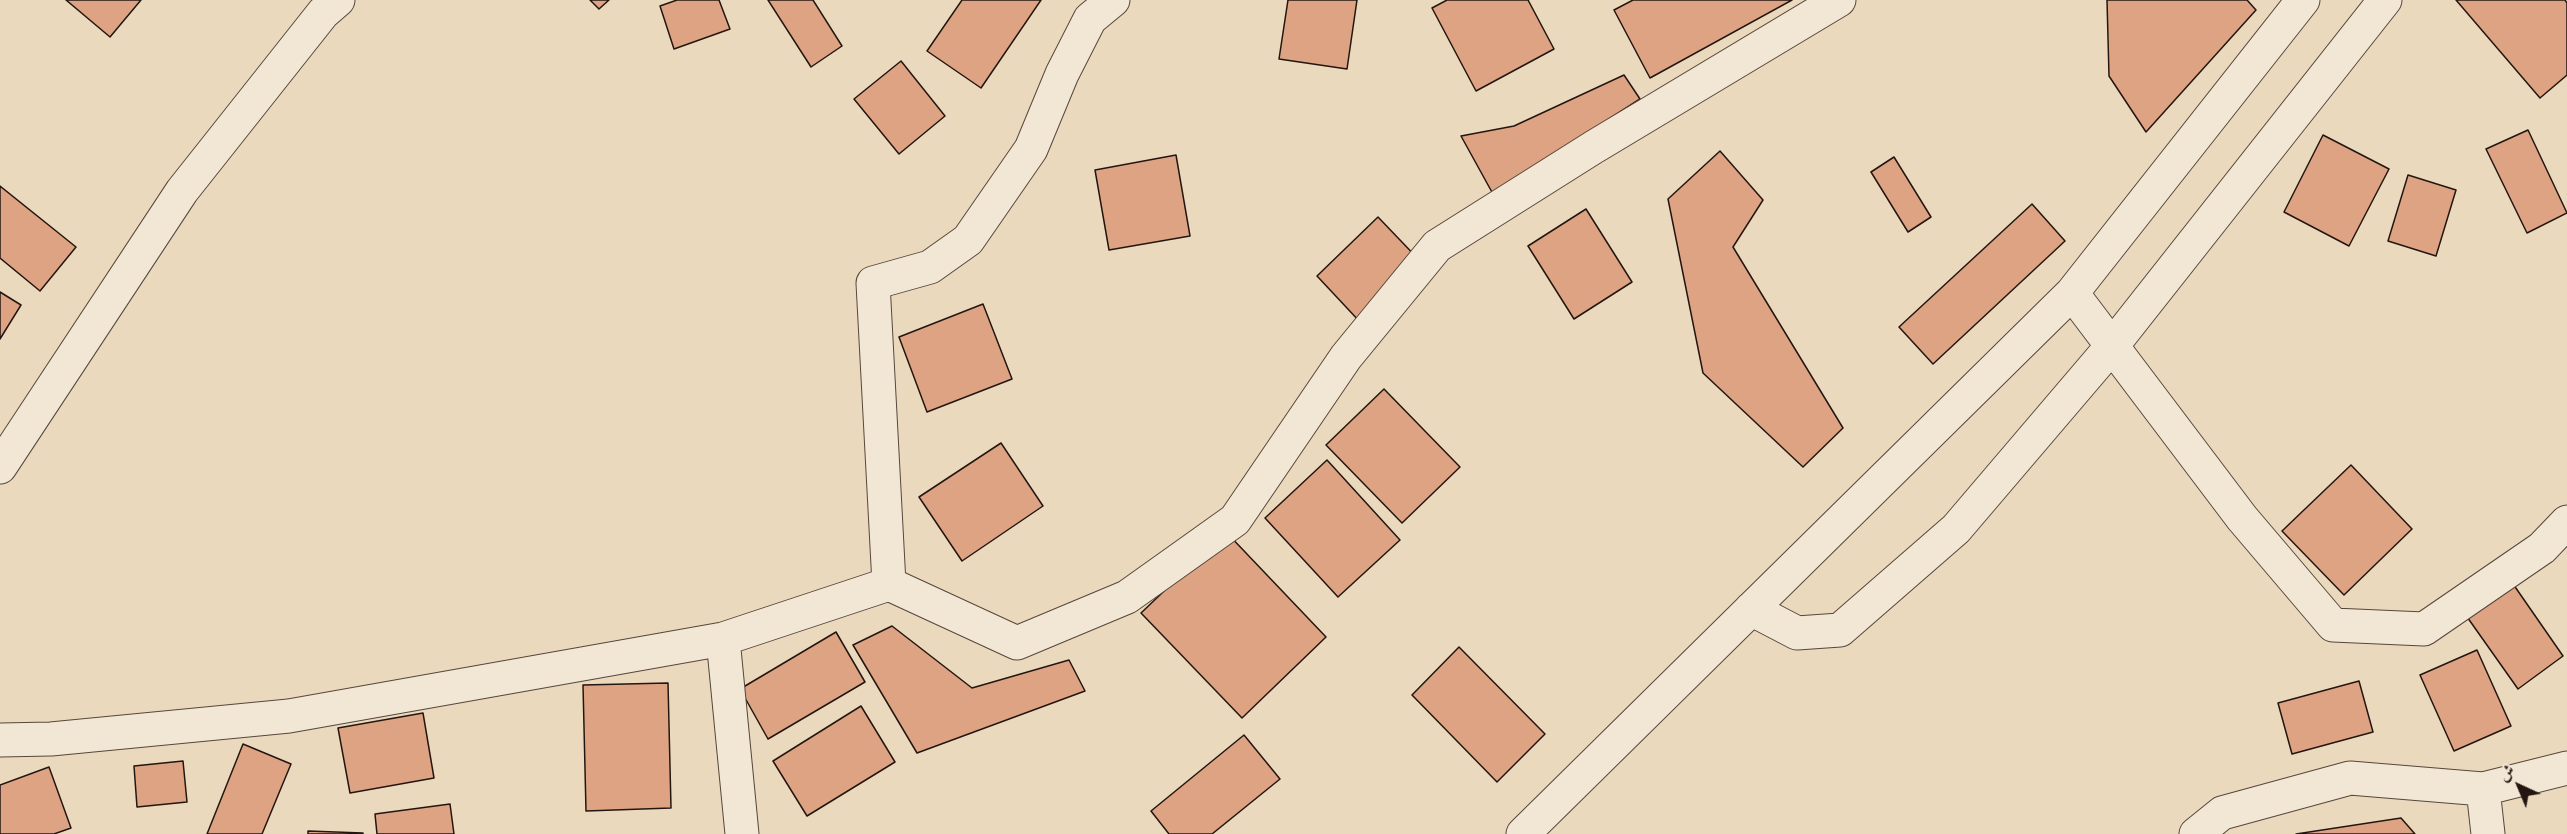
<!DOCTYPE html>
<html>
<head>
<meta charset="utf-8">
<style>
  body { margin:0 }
  #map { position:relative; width:2567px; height:834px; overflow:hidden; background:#ebd9be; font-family:"IM FELL Double Pica",Amiri,serif }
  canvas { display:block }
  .north { position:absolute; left:2489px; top:756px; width:60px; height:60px; -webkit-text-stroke:4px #f2e6d5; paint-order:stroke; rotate:316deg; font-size:16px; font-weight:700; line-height:24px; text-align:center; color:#231610 }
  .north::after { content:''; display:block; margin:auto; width:21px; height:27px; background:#231610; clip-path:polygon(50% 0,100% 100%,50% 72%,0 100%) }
</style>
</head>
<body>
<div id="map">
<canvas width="2567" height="834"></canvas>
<div class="north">ش</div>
</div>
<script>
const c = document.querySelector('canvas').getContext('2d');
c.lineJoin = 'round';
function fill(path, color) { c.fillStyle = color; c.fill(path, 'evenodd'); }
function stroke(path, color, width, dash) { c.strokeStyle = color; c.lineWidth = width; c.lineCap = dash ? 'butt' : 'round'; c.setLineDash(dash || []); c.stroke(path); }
const building = new Path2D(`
  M66,0H141L110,37Z
  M590,0H609L599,9Z
  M677,0H719L730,29L674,49L660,6Z
  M768,0H813L842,46L811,67Z
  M962,0H1041L981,88L927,51Z
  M1288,0H1357L1347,69L1279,59Z
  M1447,0H1528L1554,49L1476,91L1432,8Z
  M1633,0H1792L1650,78L1614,10Z
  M2107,0H2247L2256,10L2146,132L2109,76Z
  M2456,0H2565L2567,3V75L2540,98Z
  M901,61L945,116L899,154L854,99Z
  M1624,75L1640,99L1493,194L1461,136L1514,126Z
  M2528,130L2567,213L2527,233L2486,149Z
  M2323,135L2389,169L2349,246L2284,212Z
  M1720,151L1763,200L1733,247L1843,428L1803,467L1703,373L1668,199Z
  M1176,155L1190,236L1109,250L1095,170Z
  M1894,157L1931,217L1908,232L1871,172Z
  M2408,175L2456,190L2436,256L2388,241Z
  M0,186L76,247L40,291L0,258Z
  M2032,204L2065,241L1933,364L1899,327Z
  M1586,209L1632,282L1574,319L1528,246Z
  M1378,217L1422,263L1361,323L1317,276Z
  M0,292L21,305L0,339Z
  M983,304L1012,379L927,412L899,337Z
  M1384,389L1460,467L1402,523L1326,445Z
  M1001,443L1043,506L962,561L919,497Z
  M1327,460L1400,540L1338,597L1265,518Z
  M2351,465L2412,529L2344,595L2282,531Z
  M1226,532L1326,637L1242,718L1141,613Z
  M2511,581L2563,656L2518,689L2465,614Z
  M892,626L972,688L1069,660L1085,691L917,753L853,645Z
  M836,632L865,682L768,739L740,689Z
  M1459,647L1545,734L1497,782L1412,695Z
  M2477,650L2511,726L2454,751L2420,675Z
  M2359,681L2373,732L2292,754L2278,703Z
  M668,683L671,808L586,811L583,685Z
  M861,706L895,762L807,816L773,761Z
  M423,713L434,778L350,793L338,728Z
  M1244,735L1280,779L1212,834H1169L1151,811Z
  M243,744L291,764L262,834H207Z
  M183,761L187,802L137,807L134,766Z
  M49,767L71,828L54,834H0V785Z
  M450,804L454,834H377L375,814Z
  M2401,818L2415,834H2296Z
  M308,831L363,833V834H308Z`);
fill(building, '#dea383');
stroke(building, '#231610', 1.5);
const minor = new Path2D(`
  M2072,293L2242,518L2333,625L2424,629L2542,548L2567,522
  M0,467L182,191L323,13L338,0
  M889,584L873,283L930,267L968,240L1031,149L1062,74L1090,19L1113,0
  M1751,609L1797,633L1840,630L1956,529L2112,346L2385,0
  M723,639L742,834
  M0,740L51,739L289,716L723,639L889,584L1017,643L1127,597L1235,520L1346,357L1437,246L1594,147L1839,0
  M2483,789L2488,834
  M1523,834L2072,293L2303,0
  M2196,834L2222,813L2350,778L2483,789L2567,768`);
stroke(minor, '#55473c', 35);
stroke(minor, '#f2e6d5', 33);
</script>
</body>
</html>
